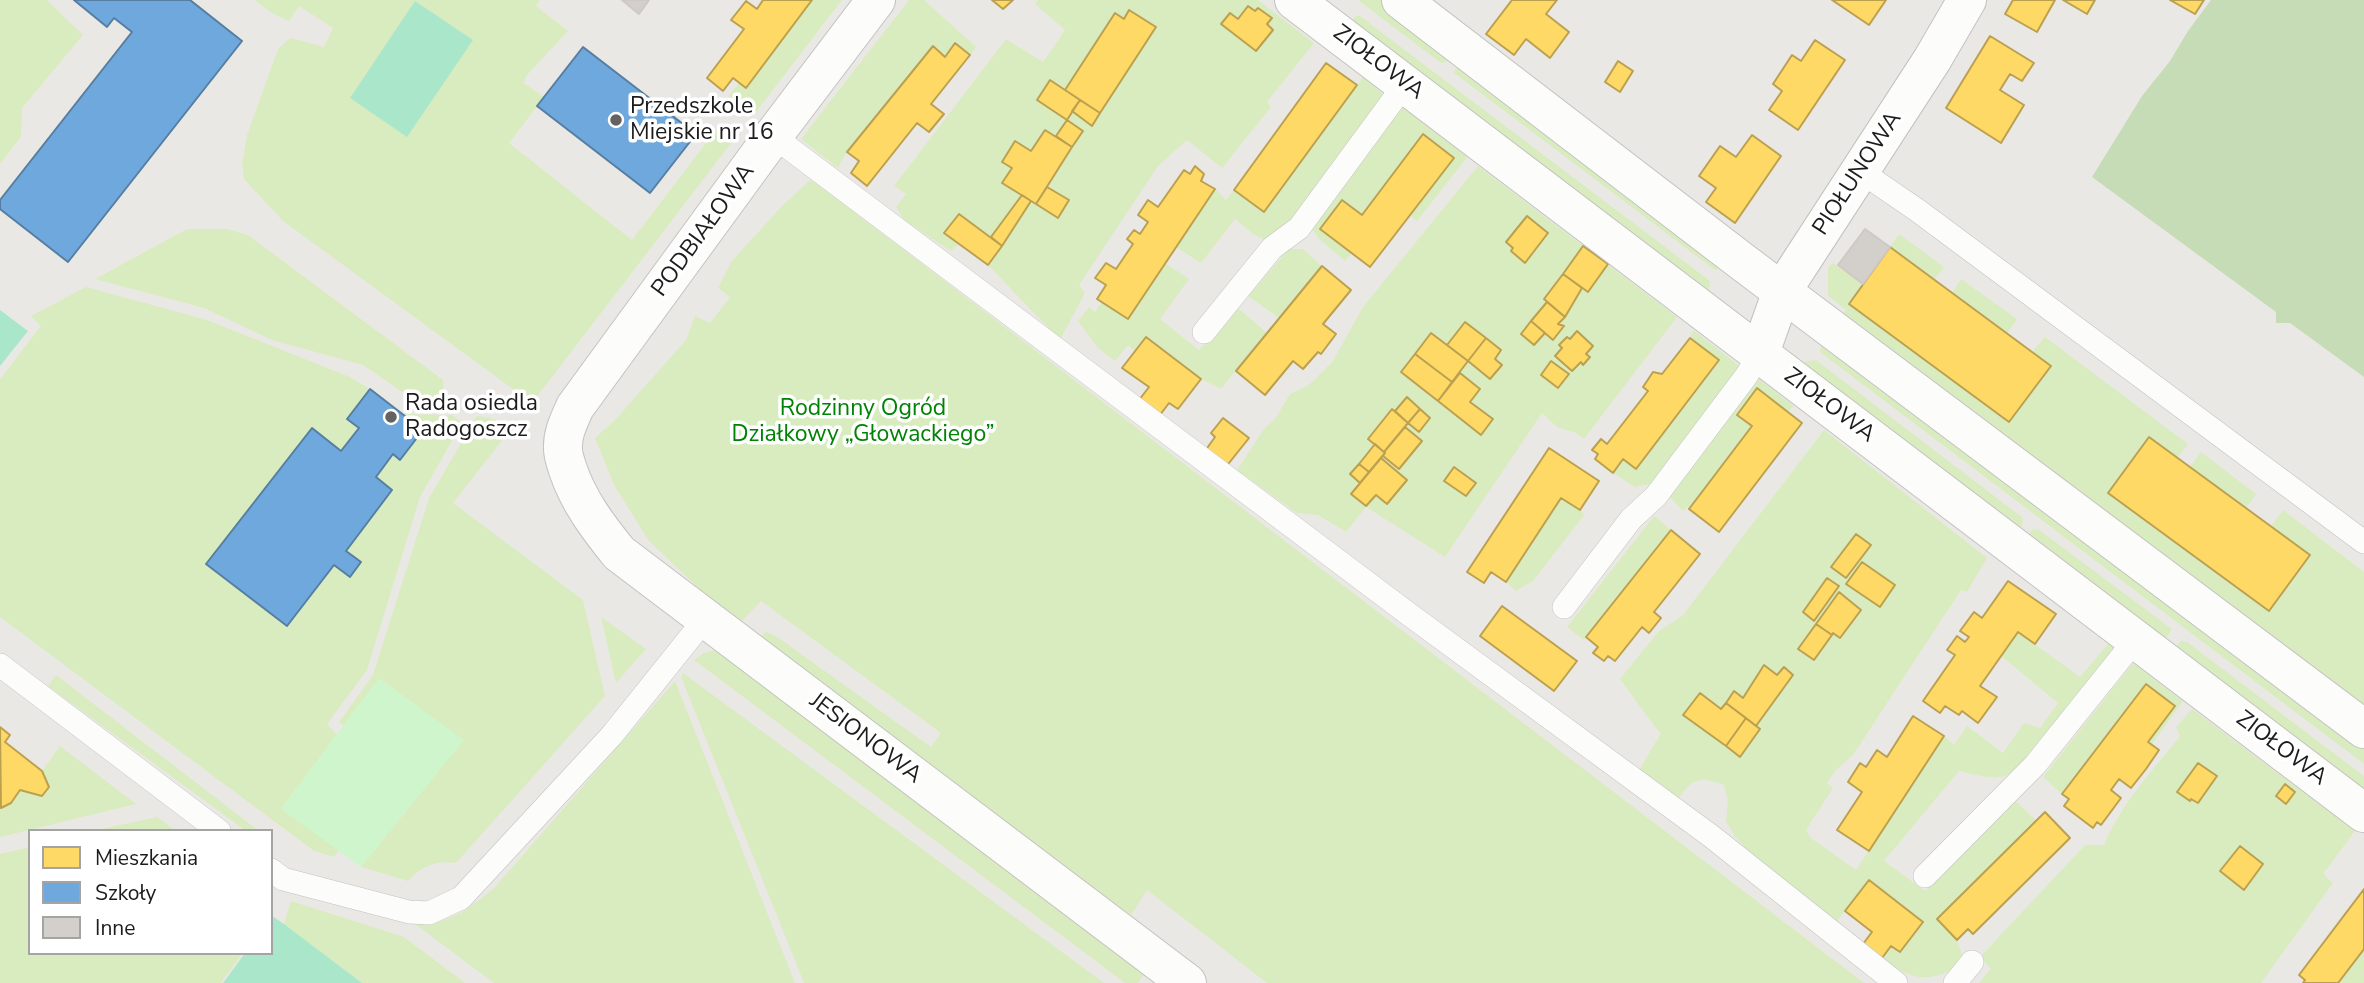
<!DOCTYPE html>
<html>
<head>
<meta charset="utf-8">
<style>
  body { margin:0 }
  #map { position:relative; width:2364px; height:983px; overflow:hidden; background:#eae8e4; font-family:"Nunito Sans",sans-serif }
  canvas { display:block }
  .legend { position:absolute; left:28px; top:829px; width:245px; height:126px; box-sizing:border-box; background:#fff; border:2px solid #a4a4a4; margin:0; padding:9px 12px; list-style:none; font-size:21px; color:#1c1c1c }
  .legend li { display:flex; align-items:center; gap:14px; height:35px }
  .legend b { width:35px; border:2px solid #a4a4a4 }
</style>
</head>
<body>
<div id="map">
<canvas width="2364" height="983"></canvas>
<ul class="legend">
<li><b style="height:19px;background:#ffd966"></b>Mieszkania</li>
<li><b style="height:19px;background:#6fa8dc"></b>Szkoły</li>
<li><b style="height:19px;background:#d3d0cc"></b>Inne</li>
</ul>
</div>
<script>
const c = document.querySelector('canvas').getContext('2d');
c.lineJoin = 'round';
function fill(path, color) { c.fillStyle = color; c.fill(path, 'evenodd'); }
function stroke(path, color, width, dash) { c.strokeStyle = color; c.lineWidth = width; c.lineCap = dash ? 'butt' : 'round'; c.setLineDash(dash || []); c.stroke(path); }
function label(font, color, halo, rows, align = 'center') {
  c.font = font + ' "Nunito Sans",sans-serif'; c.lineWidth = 7; c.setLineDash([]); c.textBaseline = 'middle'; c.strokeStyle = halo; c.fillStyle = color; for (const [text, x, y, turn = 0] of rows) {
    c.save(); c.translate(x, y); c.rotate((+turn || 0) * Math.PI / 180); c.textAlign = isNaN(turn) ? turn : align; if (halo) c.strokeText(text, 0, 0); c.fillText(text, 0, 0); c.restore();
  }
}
fill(new Path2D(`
  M0,0H47L83,35L22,108L21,137L0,164Z
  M255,0H540L536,6L568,31L526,76L524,83L544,97L509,143L632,240L716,130L732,142L532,403L283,221L244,179L242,165L247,135L278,49L290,38L324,47L333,28L299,6L289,21L272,13Z
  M812,0H842L752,117L727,98L739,83L745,87Z
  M909,0H924L976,47L970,55L955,43L945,57L932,46L847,151L838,168L801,139Z
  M1038,0H1258L1314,43L1267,102L1271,107L1222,168L1187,140L1158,166L1079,285L1085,293L1060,340L988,265L959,244L951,251L904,220L896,207L906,194L894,186L1006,39L1043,62L1065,30L1035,4Z
  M1358,0H1389L1456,51L1448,61L1441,63Z
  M1356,16H1360L1710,281L1709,293L1348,27Z
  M1465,58L1728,266L1715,270L1453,72Z
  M1363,77L1383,94L1286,229L1265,240L1253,234L1235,219L1201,263L1176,247L1215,189L1226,200L1234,190L1264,211Z
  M1403,106L1468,156L1417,221L1409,215L1423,134L1362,215L1342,200L1320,229L1352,253L1345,261L1319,239L1309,225Z
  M1478,166L1677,317L1584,439L1576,433L1557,427L1542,413L1445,557L1366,507L1346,532L1318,515L1297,513L1237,470L1264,429L1275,419L1290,394L1309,385L1333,361L1363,307Z
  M810,180L820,186L1864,983H1267L1147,890L1131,915L1010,829L759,639L766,632L776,636L931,747L941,733L761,601L740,623L728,616L649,541L614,485L595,438L615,420L686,340L695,316L710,323L730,297L718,288L731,262L782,206Z
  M187,229H227L248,235L443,380L445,403L414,400L363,365L272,340L204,308L95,279Z
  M1899,234L1944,267L1934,280L1890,247Z
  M1289,249H1303L1322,266L1279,318L1248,296Z
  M1165,263L1189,279L1160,319L1199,350L1237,307L1267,333L1221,389L1201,379L1146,337L1135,351L1128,345L1115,361L1098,348L1078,321L1089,307L1095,312L1102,302L1128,318Z
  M1833,263L1863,284L1849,304L2009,422L2050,366L2032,352L2045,337L2188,444L2177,458L2109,493L2269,611L2310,556L2271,526L2283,510L2364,572V717L1839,318L1846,310L1828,296V267Z
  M1961,279L2017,319L2007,334L1952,293Z
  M86,287L207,320L350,377L370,389L347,419L359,428L341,451L311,428L207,564L289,624L334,565L350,577L361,563L346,551L392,490L376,477L393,454L401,460L423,430L402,414L452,415L462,423L420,497L367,670L327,724L337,735L282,808L339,850L334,857L314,851L0,617V379L41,326L31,316Z
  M1693,330L1741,367L1650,484L1635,487L1613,473L1623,459L1636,469L1719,361L1690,338Z
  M1823,337L2364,740V764L1820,352Z
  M1816,360L2023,518L2022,526L2016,533L1797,369L1804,362Z
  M1759,379L1794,406L1788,412L1756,388L1737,415L1752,426L1689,509L1687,507L1683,511L1669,496Z
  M477,416L491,418L511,429L453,503L583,600L605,696L456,863C434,860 423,866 408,881L361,867L463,740L379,679L344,726L339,722L373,675L429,498Z
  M1824,430L1987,558L1967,592L1961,590L1853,755L1836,770L1827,783L1833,788L1806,830L1811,838L1856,870L1944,736L1954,745L1967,726L2003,753L2024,723L2040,728L2058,703L2001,656L2018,632L2080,677L2108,644L2114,648C2096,672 2028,767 2007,775C1994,781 1973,774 1959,771L1884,861L1925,891L2014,800L2036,820L1937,919L1957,940L1965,962C1933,983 1913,983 1882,958L1891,946L1900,952L1923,922L1869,880L1837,921L1863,944L1767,869L1735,837L1726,821L1728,801L1724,785C1699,776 1692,778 1678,800L1638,772L1661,733L1655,727L1620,679L1658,632L1683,615Z
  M2201,452L2256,494L2246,508L2190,467Z
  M1561,498L1585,514L1533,581L1516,591L1506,582Z
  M1654,516L1671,530L1584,640L1567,627Z
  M2038,529L2172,629L2162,644L2025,539L2032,530Z
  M601,617L646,649L616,683Z
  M2181,641L2187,642L2364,776V798L2171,652Z
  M717,649L1147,971L1138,983H1125L694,660L704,653Z
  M2133,663L2183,701L2152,744L2148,742L2175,706L2145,684L2062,794L2043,777Z
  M683,673L1104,983H804L681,677Z
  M56,675L246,821L259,831H246L48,686Z
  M675,681L795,983H494L415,924C451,924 469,909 495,887Z
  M2192,709L2355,831L2323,874L2333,883L2261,983H1979L1991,969L1980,957L2085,845H2104C2121,804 2153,770 2180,736L2176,727Z
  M60,746L136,804L0,837V808L8,806L20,790L42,796L49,787L42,771Z
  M157,817L176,831H93Z
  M30,847V953H243L221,983H0V854Z
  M291,901L404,937L465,983H362L284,924Z
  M2364,949V983H2338Z`), '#d9ecbf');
fill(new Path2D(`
  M2211,0H2364V377L2290,323H2276V312L2092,177L2142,96L2170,61L2188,31Z`), '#c5dcb6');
fill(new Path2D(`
  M379,678L464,740L361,867L281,809Z`), '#cef5cc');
fill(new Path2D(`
  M415,1L473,40L407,137L350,98Z
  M0,310L28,331L0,366Z
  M272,916L284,924L362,983H223L245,953H271Z`), '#aae7ca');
const homes = new Path2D(`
  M763,0H812L746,88L733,78L723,91L707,78L744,29L731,20L746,1L757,9Z
  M992,0H1013L1003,9Z
  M1512,0H1557L1546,14L1569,32L1550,58L1526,39L1514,55L1486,34Z
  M1832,0H1886L1869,25Z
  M2013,0H2055L2037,32L2005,14Z
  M2063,0H2095L2087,14Z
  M2170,0H2204L2195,14Z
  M1248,6L1255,11L1258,8L1272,18L1267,24L1273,30L1256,51L1221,24L1230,13L1238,19Z
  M1129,10L1156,27L1100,113L1065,90L1115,13L1124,19Z
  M1990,36L2034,63L2022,81L2010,74L2000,90L2024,105L2001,143L1946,108Z
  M1815,40L1845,60L1798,130L1769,110L1782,91L1773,84L1792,55L1801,61Z
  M955,43L970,55L931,104L944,114L929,132L917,123L867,186L851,173L859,161L847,152L933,46L945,57Z
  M1618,61L1633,71L1620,92L1605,82Z
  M1326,63L1357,85L1264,212L1234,190Z
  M1050,80L1080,100L1067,120L1037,100Z
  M1080,100L1100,113L1092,126L1072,111Z
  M1067,120L1083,131L1072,147L1056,136Z
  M1045,130L1072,147L1036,204L1002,183L1012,168L1002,162L1015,141L1031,151Z
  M1423,134L1454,158L1370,267L1320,229L1342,200L1362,215Z
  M1752,135L1781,156L1735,223L1706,202L1716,188L1699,176L1720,146L1736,157Z
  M1195,166L1204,174L1201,181L1215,189L1128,319L1097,299L1106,285L1095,278L1106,263L1116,269L1133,244L1127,239L1134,230L1140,234L1148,222L1138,215L1148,200L1158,207L1184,170L1190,174Z
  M1047,187L1069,200L1058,218L1036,204Z
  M1022,195L1031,201L1002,246L991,237Z
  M959,214L1002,246L988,265L944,233Z
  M1527,216L1548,233L1525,263L1511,251L1513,248L1506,242Z
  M1583,246L1608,264L1588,292L1563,274Z
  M1890,247L2051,366L2009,422L1849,304Z
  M1322,266L1351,290L1323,324L1336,334L1321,354L1318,352L1303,369L1293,361L1265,395L1236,371Z
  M1563,274L1582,288L1565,317L1544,299Z
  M1547,302L1565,317L1558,324L1564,326L1553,340L1531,321Z
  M1531,321L1545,333L1534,345L1521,334Z
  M1465,322L1486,338L1468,361L1447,345Z
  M1577,331L1593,346L1586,354L1590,357L1583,365L1581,362L1572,371L1555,356L1562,348L1559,345L1567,337L1570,339Z
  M1431,333L1468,361L1452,382L1415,354Z
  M1146,337L1201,379L1178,409L1169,403L1157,419L1136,404L1149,387L1122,368Z
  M1486,338L1501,350L1495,359L1502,365L1490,379L1468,361Z
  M1690,338L1719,360L1636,469L1623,459L1613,473L1595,459L1598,454L1592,450L1601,439L1607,444L1648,391L1643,387L1653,372L1662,374Z
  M1415,354L1452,382L1438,401L1401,372Z
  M1551,361L1569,374L1558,388L1541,375Z
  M1460,373L1480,389L1470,402L1493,419L1481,435L1438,401Z
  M1757,388L1802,423L1719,532L1689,509L1752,426L1737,415Z
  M1407,397L1420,409L1408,423L1395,411Z
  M1392,409L1408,423L1384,452L1368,439Z
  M1420,409L1430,418L1419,432L1408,423Z
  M1223,418L1249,438L1225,468L1205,451L1215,437L1211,433Z
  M1405,427L1422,441L1399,469L1383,456L1385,453L1384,452Z
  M2149,437L2310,555L2269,611L2108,493Z
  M1375,444L1385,453L1369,472L1359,464Z
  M1549,448L1599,481L1580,510L1561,498L1506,582L1491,572L1484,583L1467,572Z
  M1381,458L1407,480L1387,504L1376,495L1366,506L1351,494Z
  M1359,464L1369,472L1360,483L1350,474Z
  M1454,467L1476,483L1466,496L1444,481Z
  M1671,530L1700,554L1654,612L1661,618L1649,633L1642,627L1615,661L1608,656L1604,661L1593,653L1598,647L1586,637Z
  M1856,534L1871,545L1846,578L1831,567Z
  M1862,562L1895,585L1880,607L1846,584Z
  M1827,578L1839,586L1814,621L1803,612Z
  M2008,581L2056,614L2035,644L2018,632L1980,686L1997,697L1978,723L1962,711L1959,715L1945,706L1940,713L1923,701L1955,655L1947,650L1957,636L1965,642L1969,637L1960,631L1974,612L1982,618Z
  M1839,592L1861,610L1840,638L1833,633L1832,635L1816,624Z
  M1502,606L1577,661L1554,691L1480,636Z
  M1816,624L1832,635L1814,660L1798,649Z
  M1764,665L1777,675L1784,667L1793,675L1756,726L1726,703L1734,691L1743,698Z
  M2146,684L2175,706L2148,742L2159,750L2146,769L2131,788L2119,779L2111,790L2121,798L2101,825L2097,822L2093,828L2064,806L2069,799L2062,794Z
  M1700,693L1721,709L1726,703L1746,718L1726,746L1683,715Z
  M1913,716L1944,736L1869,851L1837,830L1862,792L1848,782L1860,763L1866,767L1877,750L1887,757Z
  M1746,718L1760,729L1740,757L1726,746Z
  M0,727L10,735L5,742L42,771L49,787L42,796L20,790L11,803L1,808Z
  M2198,763L2217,776L2198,803L2191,799L2190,801L2177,792Z
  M2285,784L2295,792L2286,804L2276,796Z
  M2045,812L2070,838L1973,934L1968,929L1957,940L1937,919Z
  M2240,846L2263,864L2244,890L2220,871Z
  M1869,880L1923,922L1900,952L1891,946L1882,958L1863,944L1872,932L1845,911Z
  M2364,889V949L2338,983H2303L2305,980L2299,975Z`);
fill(homes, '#ffd966');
stroke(homes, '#bba050', 2);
const schools = new Path2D(`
  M74,0H190L242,41L68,262L0,209V200L132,32L114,18L107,27Z
  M583,47L696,134L650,193L537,106Z
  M370,389L423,430L400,460L393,454L376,477L392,490L346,551L361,562L350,577L334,565L287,626L206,564L312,428L341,451L359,428L347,419Z`);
fill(schools, '#6fa8dc');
stroke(schools, '#567ea2', 2);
const building = new Path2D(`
  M622,0H649L639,14Z
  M1865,229L1890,247L1863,284L1838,265Z`);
fill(building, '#d3d0cc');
stroke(building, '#cec9c5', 2);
const service = new Path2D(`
  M773,136L1410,615L1711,836L1896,983
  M1860,171L1917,210L2364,542
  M1204,332L1272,248L1299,228L1405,84
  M1564,607L1631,519L1656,496L1747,375L1760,353
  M0,665L219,831
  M271,870L283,879L409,912L429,913L461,898L612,735L705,619
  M1925,876L2035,765L2136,639
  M1955,983L1972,962`);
const minor = new Path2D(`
  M876,0L773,136L575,407C569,421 562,434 563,449C563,456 566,463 568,470C579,502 598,527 619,553L1187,983
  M1294,0L2364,813
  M1401,0L1740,260L2364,729
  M1760,353L1782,291L1932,60L1967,0`);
stroke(service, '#c3c2c0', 24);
stroke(minor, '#c3c2c0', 40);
stroke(service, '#fcfcfb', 23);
stroke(minor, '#fcfcfb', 38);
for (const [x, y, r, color] of [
  [616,120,7,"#646362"],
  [391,417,7,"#646362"]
]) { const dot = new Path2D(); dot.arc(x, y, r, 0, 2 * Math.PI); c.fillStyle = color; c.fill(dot); stroke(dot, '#fff', 2.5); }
label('23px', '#1c1c1c', '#fff', [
  ["ZIOŁOWA",1378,63,37],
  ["PIOŁUNOWA",1858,174,-57],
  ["PODBIAŁOWA",704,231,-54],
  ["ZIOŁOWA",1829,406,37],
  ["JESIONOWA",865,739,37],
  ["ZIOŁOWA",2281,749,37]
]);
label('23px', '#1c1c1c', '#fff', [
  ["Przedszkole",630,107],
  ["Miejskie nr 16",630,133],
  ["Rada osiedla",405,404],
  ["Radogoszcz",405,430]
], 'left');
label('23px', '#008304', '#fff', [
  ["Rodzinny Ogród",863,409],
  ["Działkowy „Głowackiego”",863,435]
]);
</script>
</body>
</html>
